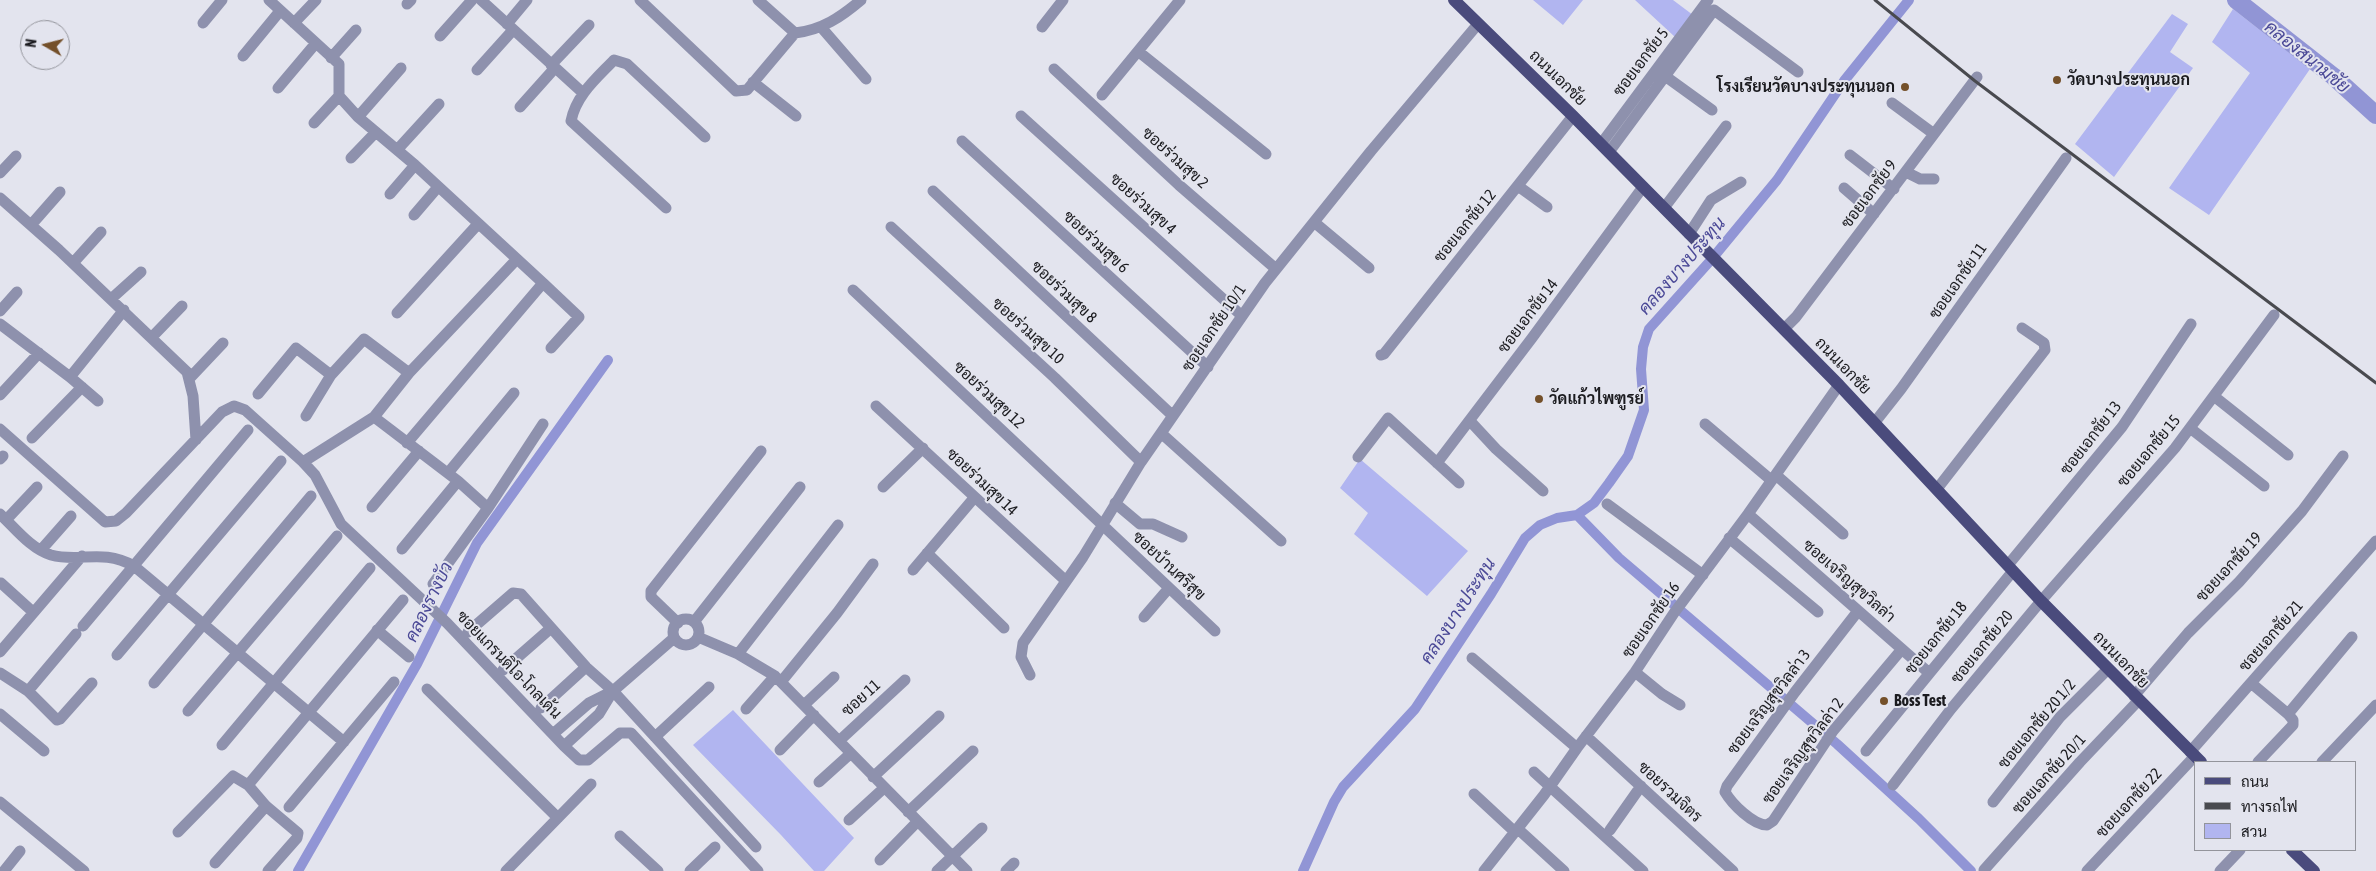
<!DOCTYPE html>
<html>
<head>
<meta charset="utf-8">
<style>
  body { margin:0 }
  #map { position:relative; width:2376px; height:871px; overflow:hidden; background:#e3e4ee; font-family:"Asap Condensed",Sarabun,sans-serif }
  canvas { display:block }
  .legend { position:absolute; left:2194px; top:761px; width:162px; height:90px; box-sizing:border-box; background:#e3e4ee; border:1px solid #93949b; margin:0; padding:6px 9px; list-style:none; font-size:15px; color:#1b1b1f }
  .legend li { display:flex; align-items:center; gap:10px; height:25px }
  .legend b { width:25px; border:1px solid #93949b }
  .north { position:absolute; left:20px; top:20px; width:50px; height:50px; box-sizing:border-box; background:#e3e4ee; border:1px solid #93949b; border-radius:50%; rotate:278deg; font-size:14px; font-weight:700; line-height:20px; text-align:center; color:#1b1b1f }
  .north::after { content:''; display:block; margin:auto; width:18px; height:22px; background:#74502a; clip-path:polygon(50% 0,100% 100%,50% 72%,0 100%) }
</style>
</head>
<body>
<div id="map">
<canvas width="2376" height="871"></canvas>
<ul class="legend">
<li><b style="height:6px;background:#4a4b7c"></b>ถนน</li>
<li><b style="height:6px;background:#494a4f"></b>ทางรถไฟ</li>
<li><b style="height:14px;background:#b1b5f0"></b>สวน</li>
</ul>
<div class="north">N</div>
</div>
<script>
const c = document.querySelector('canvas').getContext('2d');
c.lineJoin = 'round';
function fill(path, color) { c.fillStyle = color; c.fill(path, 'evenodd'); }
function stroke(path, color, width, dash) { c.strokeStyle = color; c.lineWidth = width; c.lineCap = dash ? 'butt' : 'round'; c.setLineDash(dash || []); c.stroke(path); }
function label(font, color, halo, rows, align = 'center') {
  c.font = font + ' "Asap Condensed",Sarabun,sans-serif'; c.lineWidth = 4; c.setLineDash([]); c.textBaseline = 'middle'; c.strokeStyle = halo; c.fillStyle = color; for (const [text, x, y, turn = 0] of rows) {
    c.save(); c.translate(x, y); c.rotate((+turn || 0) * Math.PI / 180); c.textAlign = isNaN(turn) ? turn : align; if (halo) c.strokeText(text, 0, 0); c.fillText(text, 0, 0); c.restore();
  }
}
fill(new Path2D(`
  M1533,0H1583L1563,25Z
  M1635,0H1673L1693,15L1675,37Z
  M2233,9L2310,69L2209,215L2169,188L2250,73L2212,42Z
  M2172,14L2188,24L2170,52L2193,68L2114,177L2075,144Z
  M1360,459L1468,551L1427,596L1354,534L1368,513L1340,488Z
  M733,710L854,838L824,871H814L781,835L693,745Z`), '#b1b5f0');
stroke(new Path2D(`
  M1577,515L1619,558L1837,744L1919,819L1971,871
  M298,871L417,664L477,543L608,360
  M1303,871L1334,802L1343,787L1415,709L1491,594L1525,538L1540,525L1557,518L1577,515L1594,503L1609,483L1628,456L1644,410L1641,369L1643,347L1649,329L1711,260L1777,180L1844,81L1909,0`), '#9195d5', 10);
stroke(new Path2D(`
  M2236,0L2333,76L2376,115`), '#9195d5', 18);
stroke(new Path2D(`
  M269,0L339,64V96L358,117L415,165L517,259
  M481,0L583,93
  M640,0L736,91L747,90L795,33C822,30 841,17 861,0
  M758,0L795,33
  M407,4L411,0
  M203,23L222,0
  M294,23L316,0
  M507,24L527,0
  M821,27L866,79
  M1042,27L1063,0
  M440,36L472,0
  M1139,52L1266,154
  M243,56L280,11
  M331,58L356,30
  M551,65L589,25
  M1054,69L1179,185L1276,269
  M477,70L513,30
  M1665,76L1712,110
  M753,82L796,116
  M278,88L316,43
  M1102,95L1180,0
  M1892,103L1934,134
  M520,107L554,69
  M1021,116L1242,316
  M358,117L401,68
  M314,123L339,96
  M962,141L1208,367
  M1601,144L1708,0
  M397,150L439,104
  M1609,152L1714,10L1798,72
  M1850,155L1894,189
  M351,158L376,132
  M1906,172L1920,179H1934
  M0,173L16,156
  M1518,186L1547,207
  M1844,188L1874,214
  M933,191L1173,416
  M390,194L415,165
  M0,198L59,250L187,372L193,396L196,440
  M666,208L571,121C576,95 597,78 614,60L627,64L705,137
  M1664,208L1726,126
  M414,215L438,187
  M1314,222L1369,268
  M31,225L60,192
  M891,227L1055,378L1141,462
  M1689,234L1711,200L1741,182
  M73,263L101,232
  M543,283L579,317L551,348
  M853,290L1215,631
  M111,299L141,272
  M0,311L17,292
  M397,313L478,224
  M0,324L70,377L98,401
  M1784,329L1796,317L1977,77
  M152,337L182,306
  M1381,355L1384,354L1573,116
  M70,377L124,310
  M189,379L223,343
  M258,394L296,348L331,375
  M0,395L39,353
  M2215,397L2288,455
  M876,406L1066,581
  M306,416L331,375L364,339L409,373
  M374,417L458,481L402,549
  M1470,421L1496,449L1543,491
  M1875,422L1901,389L2066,158
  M1705,424L1771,480
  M2190,428L2264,486
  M0,429L105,522L116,521L126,513L222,412L234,406L245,410L303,462L315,475L341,524L447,623L564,746L579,760H588L620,733H631L758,871
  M1161,433L1281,541
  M32,438L82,387
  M1358,457L1388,418L1459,483
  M0,459L3,456
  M303,462L374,417L409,373L517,259L543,283L407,443
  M1437,463L1532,338L1643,187
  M448,473L514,393
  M1776,475L1843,534
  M883,487L923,448
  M1937,489L2045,350L2044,343L2022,328
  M1115,503L1140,524H1153L1182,537
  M1607,504L1703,575
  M372,507L419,451
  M488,508L543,424
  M0,514C15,528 31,549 51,555C81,563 101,548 134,566L344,742
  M1748,514L1928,672
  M6,520L37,487
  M1729,538L1818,612
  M41,550L71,516
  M927,553L1004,628
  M2008,565L2122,427L2191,324
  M913,570L974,498
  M1,583L33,612
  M433,584L488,508L458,481
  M1858,611L1795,692L1727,786L1725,792C1732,804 1753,825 1767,825L1773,821L1833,731L1902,649
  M1144,617L1169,588
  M673 632a13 13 0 1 1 26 0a13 13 0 1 1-26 0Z
  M694,622L800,487
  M678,623L651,597V591L761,451
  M83,626L248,430
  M377,630L409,657
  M468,632L513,593L521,594L586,667L613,691L756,847
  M698,637L738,654L775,676L967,871
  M0,652L82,556
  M738,654L838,525
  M117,655L281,461
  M1472,658L1577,748
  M503,670L551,628
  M1635,672L1662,694L1680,705
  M0,673L28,691L57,720L60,719L92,683
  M1030,675L1021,657L1023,643L1083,557L1141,462L1265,283L1371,151L1478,24
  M781,682L837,613L873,564
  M154,683L311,496
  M2251,683L2288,714L2352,637
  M427,689L558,818
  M28,691L76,634
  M2134,696L2188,633L2239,582L2302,511L2343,456
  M804,705L834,677
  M541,708L586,667
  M746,709L775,676
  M188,711L337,536
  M0,714L44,751
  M553,734L589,703L613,691
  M1586,736L1733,871
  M655,737L709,687
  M839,741L905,680
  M222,745L370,568
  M564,746L599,714L613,691L674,638
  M780,750L814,715
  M1866,751L2013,571
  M2190,752L2376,541
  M2258,762L2293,725V720L2288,714
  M2322,762L2376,705
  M1534,772L1643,871
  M873,777L939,716
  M819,782L850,754
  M248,785L403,600
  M1893,785L1951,709L2041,601L2175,448L2274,315
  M1474,794L1515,832
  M0,802L84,871
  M1993,802L2060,717L2107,670
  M289,807L394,682
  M908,812L973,751
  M849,820L884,788
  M1518,829L1564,871
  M1610,830L1641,786
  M178,832L233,776L248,785L266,806L298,833L297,838L268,871
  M620,836L658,871
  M880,860L917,822
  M215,863L266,806
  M1984,870L2080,762L2138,701
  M4,871L20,851
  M506,871L591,784
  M690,871L715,847
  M937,871L982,828
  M1006,871L1014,863
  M1484,871L1544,795L1577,748L1635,672L1674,613L1748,514L1839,385
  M2087,871L2195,756
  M2220,871L2240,850`), '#8e91ad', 11);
stroke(new Path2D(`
  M1454,0L1573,116L1839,385L2041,601L2201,762
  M2292,850L2314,871`), '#4a4b7c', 12);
stroke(new Path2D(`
  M1875,0L1975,81L2376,383`), '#494a4f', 3);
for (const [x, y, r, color] of [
  [2057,80,5,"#74502a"],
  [1905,87,5,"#74502a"],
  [1539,399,5,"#74502a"],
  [1884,701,5,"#74502a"]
]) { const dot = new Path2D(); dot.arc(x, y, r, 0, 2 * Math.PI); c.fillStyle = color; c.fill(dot); stroke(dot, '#e3e4ee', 2); }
label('16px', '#1b1b1f', '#e3e4ee', [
  ["ซอยเอกชัย 5",1641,62,-53],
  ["ถนนเอกชัย",1558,78,44],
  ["ซอยร่วมสุข 2",1175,158,42],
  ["ซอยเอกชัย 9",1869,194,-53],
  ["ซอยร่วมสุข 4",1143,204,42],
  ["ซอยเอกชัย 12",1465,226,-51],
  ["ซอยร่วมสุข 6",1096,242,43],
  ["ซอยเอกชัย 11",1958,281,-55],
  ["ซอยร่วมสุข 8",1064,292,43],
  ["ซอยเอกชัย 14",1528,316,-53],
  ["ซอยเอกชัย 10/1",1214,328,-56],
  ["ซอยร่วมสุข 10",1028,331,42],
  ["ถนนเอกชัย",1843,366,46],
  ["ซอยร่วมสุข 12",989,395,43],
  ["ซอยเอกชัย 13",2091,438,-52],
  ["ซอยเอกชัย 15",2149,451,-50],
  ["ซอยร่วมสุข 14",982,482,43],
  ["ซอยบ้านศรีสุข",1169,566,43],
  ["ซอยเอกชัย 19",2229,567,-47],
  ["ซอยเจริญสุขวิลล่า",1849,581,41],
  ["ซอยเอกชัย 16",1651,620,-55],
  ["ซอยเอกชัย 21",2271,636,-49],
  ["ซอยเอกชัย 18",1936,638,-51],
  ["ซอยเอกชัย 20",1982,647,-51],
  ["ถนนเอกชัย",2121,660,46],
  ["ซอยแกรนดิโอ-โกลเด้น",509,665,46],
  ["ซอย 11",861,698,-42],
  ["ซอยเจริญสุขวิลล่า 3",1769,702,-53],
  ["ซอยเอกชัย 20 1/2",2037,724,-50],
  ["ซอยเจริญสุขวิลล่า 2",1803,751,-54],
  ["ซอยเอกชัย 20/1",2049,774,-48],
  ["ซอยรวมจิตร",1670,792,43],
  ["ซอยเอกชัย 22",2129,803,-47]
]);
label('bold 16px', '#1b1b1f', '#e3e4ee', [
  ["วัดบางประทุนนอก",2067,80],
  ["โรงเรียนวัดบางประทุนนอก",1895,87,"right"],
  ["วัดแก้วไพฑูรย์",1549,399],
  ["Boss Test",1894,701]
], 'left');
label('italic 18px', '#4b4997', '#e3e4ee', [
  ["คลองสนามชัย",2307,57,39],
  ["คลองบางประทุน",1682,266,-49],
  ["คลองรางบัว",429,602,-64],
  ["คลองบางประทุน",1458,611,-57]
]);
</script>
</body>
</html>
